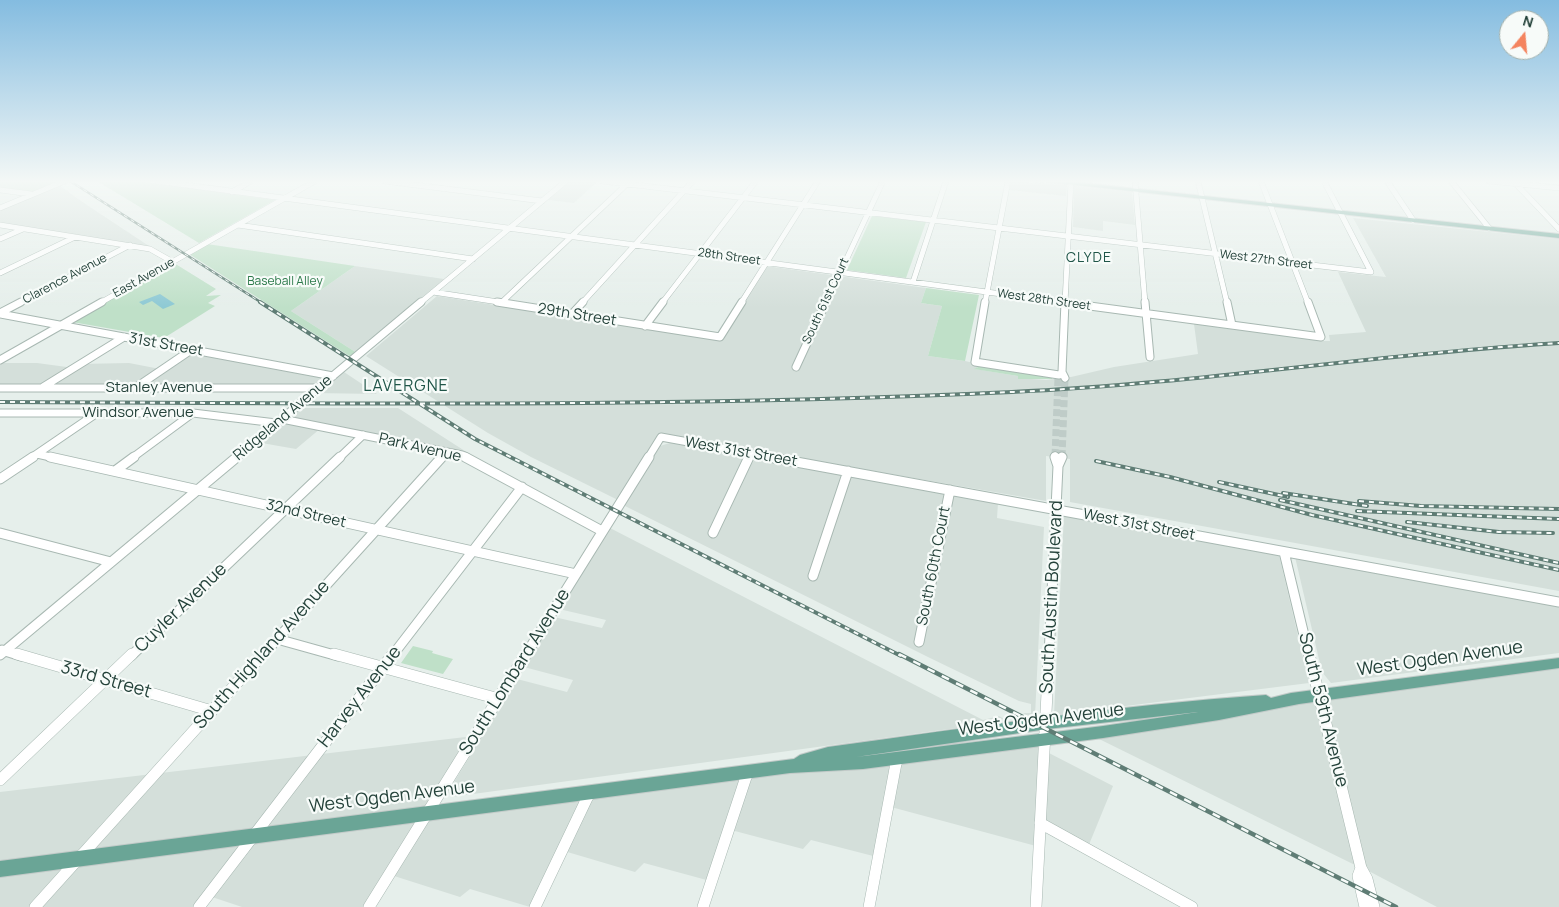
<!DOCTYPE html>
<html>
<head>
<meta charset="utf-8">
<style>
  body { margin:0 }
  #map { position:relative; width:1559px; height:907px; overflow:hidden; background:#e6efeb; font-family:Manrope,sans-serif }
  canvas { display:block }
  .north { position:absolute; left:1499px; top:10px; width:50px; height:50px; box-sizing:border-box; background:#f7fbf9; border:1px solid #a3b1ad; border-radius:50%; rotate:17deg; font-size:14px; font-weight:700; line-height:20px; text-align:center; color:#24423a }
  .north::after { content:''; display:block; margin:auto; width:18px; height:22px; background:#f4845f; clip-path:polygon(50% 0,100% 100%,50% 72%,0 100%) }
</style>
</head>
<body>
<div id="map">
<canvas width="1559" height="907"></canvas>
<div class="north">N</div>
</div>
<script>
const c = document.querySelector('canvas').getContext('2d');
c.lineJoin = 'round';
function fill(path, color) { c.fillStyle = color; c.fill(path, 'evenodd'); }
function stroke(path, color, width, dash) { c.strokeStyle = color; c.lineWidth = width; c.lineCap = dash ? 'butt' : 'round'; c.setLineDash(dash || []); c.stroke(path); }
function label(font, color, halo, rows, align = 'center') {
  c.font = font + ' Manrope,sans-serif'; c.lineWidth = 4.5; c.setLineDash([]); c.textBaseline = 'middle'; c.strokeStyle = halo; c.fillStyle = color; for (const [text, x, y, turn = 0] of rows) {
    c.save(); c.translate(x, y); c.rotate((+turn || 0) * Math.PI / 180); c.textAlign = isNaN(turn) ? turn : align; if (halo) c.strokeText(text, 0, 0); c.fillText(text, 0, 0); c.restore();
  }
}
fill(new Path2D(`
  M569,181L597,182L574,203L548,200Z
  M1011,181L1067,185L1066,196L1009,190Z
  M58,184L81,201L152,248L0,225V209Z
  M1074,186L1132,192L1135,225L1103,221V231L1073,227Z
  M1353,218L1559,239V591L1070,502V459L1046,456V501L671,436L660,437L618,500L531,457L488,433L366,356L437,296L720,340L766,266L926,288L921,303L942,306L928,356L965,361L982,365L975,369L1018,376V378L1046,380L1071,377L1114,367L1198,354L1194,324L1321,341H1330L1329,335L1366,332L1338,272L1386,277Z
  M355,266L444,279L357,353L291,311Z
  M191,351L333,377L341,370L377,394L314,393L320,388L137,387Z
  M0,363H37L74,368L80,364L129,363L160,369L134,387H0Z
  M297,408H398L468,453L464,455L285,418Z
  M282,420L321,428L296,449L256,442Z
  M673,442L998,503L997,518L1044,527L1035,716L1032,718L1023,713H1031V704L1019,701L930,658L623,505L660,446Z
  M1064,515L1279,555L1309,683L1054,715Z
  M610,528L983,720L999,716L1008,721L451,797L448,792L517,679L567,692L573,680L524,667L554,617L602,628L606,620L559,609Z
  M1295,557L1559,607V653L1331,683L1322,672Z
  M1559,666V907H1437L1363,868L1322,697Z
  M1316,696L1357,866L1093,736Z
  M474,736L367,907H242L209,896L200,907H0V792Z
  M1042,742L1036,846L891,807L881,858L811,840L803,849L731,830L714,882L644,863L635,872L564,851L530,907L470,889L460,897L391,875L429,815Z
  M1047,752L1113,786L1088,847L1043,821Z`), '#d4dfda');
fill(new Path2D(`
  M0,181H59L33,193L0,188Z
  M97,181H136L275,200L199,243Z
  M872,216L926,222L906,278L847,270Z
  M207,244L355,266L291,311L357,353L351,357L189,254Z
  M174,263L216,289L206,296L221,295L208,303L215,306L164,338L72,322Z
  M926,288L979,295L965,361L928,356L942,306L921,303Z
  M982,365L1052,377V379H1018V376L974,369Z
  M413,646L433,651L432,653L453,659L443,674L401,663Z`), '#bfe0c8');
fill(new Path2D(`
  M160,294L175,304L163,309L152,301L143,305L139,302Z`), '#8ec9d4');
stroke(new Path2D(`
  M1055,456L1058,378
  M1062,457L1065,378`), '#bfccc8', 7, [7, 3]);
const minorFar3 = new Path2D(`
  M156,181L1069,303
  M384,181L542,201
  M602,181L1371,272
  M1135,181L1145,303
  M1198,181L1227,303
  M1261,181L1308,303
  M1324,181L1371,272
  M1387,181L1413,220
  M1451,181L1489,228
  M1489,181L1559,188
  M1515,183L1559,229
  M0,190L31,194
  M232,192L251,181
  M0,208L65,181
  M0,225L150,249L173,262
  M238,225L473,259
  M0,239L23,229
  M0,273L75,237
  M913,282L946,181
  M433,292L505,303
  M19,303L130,245
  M100,303L315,181
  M420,303L566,181
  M501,303L629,182
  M582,303L693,181
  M662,303L756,181
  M741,303L818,181
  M826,303L883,181
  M985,303L1008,181
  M1065,303L1071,181`);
const minorFar2 = new Path2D(`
  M497,302L720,337L742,302
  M985,302L975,362L1059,375
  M1060,302L1321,337L1308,302
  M1145,302L1150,357
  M1227,302L1232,325
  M0,313L21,302
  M0,314L333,376
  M572,314L583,302
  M645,326L663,302
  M0,360L102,302
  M796,367L826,302
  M1065,378L1062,372L1065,302
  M43,387L124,337
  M0,388H318
  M135,388L191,350
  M0,413H193L276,423
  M282,419L462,455L468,458
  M37,454L55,458
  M1055,456L1056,458
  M31,458L97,413
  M132,458L193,413
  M235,458L421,302
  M339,458L363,435
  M441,458L446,452
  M648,458L661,437L776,458
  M749,458L751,453`);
const minorFar1 = new Path2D(`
  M50,457L576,574
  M465,457L602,531
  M769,457L1559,602
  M1055,457L1058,466
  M115,471L134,457
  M0,479L33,457
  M0,533L111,562
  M713,533L749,457
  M1284,552L1309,656
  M813,576L848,471
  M277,639L338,656
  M919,642L950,490
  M2,650L21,656
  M0,655L237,457
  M131,656L340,457
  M262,656L442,457
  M392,656L522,487
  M525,656L649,457
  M1049,656L1058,466L1062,457`);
const minor = new Path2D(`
  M17,654L212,711
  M334,654L499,699
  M1309,654L1361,868L1367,879L1374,907
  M0,780L132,654
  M1040,823L1192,907
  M1361,868L1358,876L1365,907
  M35,907L263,654
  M199,907L393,654
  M369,907L526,654
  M535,907L590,792
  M703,907L748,771
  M869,907L897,758
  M1036,907L1049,654`);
const major = new Path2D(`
  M1040,181H1064L1559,234V238Z
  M1559,658V668L1299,704L1219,720L1103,738L863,769L790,773L0,877V861L794,759L800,755L828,747C974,727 1119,705 1266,695L1271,698L1291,693ZM1198,712L1103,726L856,757L1047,729Z`);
stroke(minorFar3, '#a8b8b2', 6);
stroke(minorFar2, '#a8b8b2', 9);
stroke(minorFar1, '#a8b8b2', 11);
stroke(minor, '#a8b8b2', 12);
stroke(major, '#c2cac8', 2);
stroke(minorFar3, '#fff', 5);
stroke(minorFar2, '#fff', 7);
stroke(minorFar1, '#fff', 9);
stroke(minor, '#fff', 11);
fill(major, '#6aa596');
const railFar2 = new Path2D(`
  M70,181L262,303`);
const railFar1 = new Path2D(`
  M260,302L475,439L901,656
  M0,402C337,403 675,408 1012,392C1195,384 1376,354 1559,343
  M1096,461L1170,477L1312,515L1559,570
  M1219,482L1288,497
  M1283,493L1367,506
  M1280,500L1559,563
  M1359,501L1421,506L1559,509
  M1357,511L1559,519
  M1407,522L1499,532L1553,533`);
const rail = new Path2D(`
  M899,654L1396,907`);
stroke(railFar2, '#5f7d75', 2.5);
stroke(railFar1, '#5f7d75', 4);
stroke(rail, '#5f7d75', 4.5);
stroke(railFar2, '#f7fbf9', 1, [4]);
stroke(railFar1, '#f7fbf9', 2, [5]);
stroke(rail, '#f7fbf9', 2.5, [8]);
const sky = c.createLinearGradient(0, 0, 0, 308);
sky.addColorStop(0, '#84bce0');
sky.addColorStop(0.59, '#f4f8f6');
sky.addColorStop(1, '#f4f8f600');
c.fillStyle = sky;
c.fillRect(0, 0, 1559, 308);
label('12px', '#24423a', '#f7fbf9', [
  ["28th Street",729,257,8],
  ["West 27th Street",1266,260,7],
  ["East Avenue",144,278,-29],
  ["Clarence Avenue",65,279,-28],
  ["West 28th Street",1044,300,8],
  ["South 61st Court",826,301,-65]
]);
label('12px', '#2d7a4b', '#f7fbf9', [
  ["Baseball Alley",285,282]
]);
c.letterSpacing = '1px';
label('14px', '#1f5548', '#f7fbf9', [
  ["CLYDE",1089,258]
]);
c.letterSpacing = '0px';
label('15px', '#24423a', '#f7fbf9', [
  ["29th Street",577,315,9],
  ["31st Street",166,345,10],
  ["Stanley Avenue",159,388],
  ["Windsor Avenue",138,413],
  ["Ridgeland Avenue",283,418,-40],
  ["Park Avenue",420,448,13],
  ["West 31st Street",741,452,10],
  ["32nd Street",306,514,13],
  ["West 31st Street",1139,525,11],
  ["South 60th Court",934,566,-79]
]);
c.letterSpacing = '1px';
label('16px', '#1f5548', '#f7fbf9', [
  ["LAVERGNE",406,387]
]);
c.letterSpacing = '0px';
label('18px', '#24423a', '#f7fbf9', [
  ["South Austin Boulevard",1052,597,-87],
  ["Cuyler Avenue",181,608,-44],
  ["South Highland Avenue",262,655,-48],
  ["West Ogden Avenue",1440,659,-8],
  ["South Lombard Avenue",515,672,-58],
  ["33rd Street",106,680,16],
  ["Harvey Avenue",360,697,-52],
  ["South 59th Avenue",1323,710,76],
  ["West Ogden Avenue",1041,720,-7],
  ["West Ogden Avenue",392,797,-7]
]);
</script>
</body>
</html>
